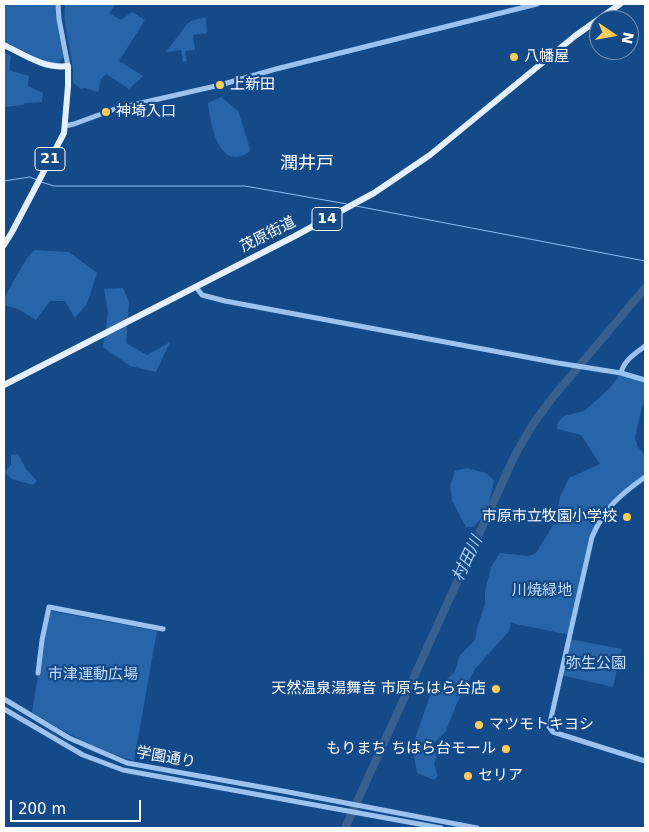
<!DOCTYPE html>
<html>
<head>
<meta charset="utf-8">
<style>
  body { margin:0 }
  #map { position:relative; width:649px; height:832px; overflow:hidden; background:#154a89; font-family:"DejaVu Sans",sans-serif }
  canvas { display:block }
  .frame { position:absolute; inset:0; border:5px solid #fff; pointer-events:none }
  .north { position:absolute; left:589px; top:10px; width:50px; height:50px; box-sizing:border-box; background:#154a89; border:1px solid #7392b8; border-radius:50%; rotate:102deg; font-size:14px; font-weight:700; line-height:20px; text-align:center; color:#fff }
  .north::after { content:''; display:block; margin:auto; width:18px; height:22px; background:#ffcc5a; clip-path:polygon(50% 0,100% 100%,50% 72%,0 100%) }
  .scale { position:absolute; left:10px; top:800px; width:131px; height:22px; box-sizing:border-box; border:2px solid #fff; border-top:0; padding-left:6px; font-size:15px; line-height:18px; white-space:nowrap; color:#fff; -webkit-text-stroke:4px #154a89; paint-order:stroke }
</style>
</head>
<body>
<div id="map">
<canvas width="649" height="832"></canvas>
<div class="frame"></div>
<div class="north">N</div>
<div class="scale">200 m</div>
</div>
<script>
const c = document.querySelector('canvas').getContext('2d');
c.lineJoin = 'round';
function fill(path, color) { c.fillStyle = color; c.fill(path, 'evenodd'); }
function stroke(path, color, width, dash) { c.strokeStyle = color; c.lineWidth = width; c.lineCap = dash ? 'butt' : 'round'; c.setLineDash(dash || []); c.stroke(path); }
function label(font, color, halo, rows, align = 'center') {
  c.font = font + ' "DejaVu Sans","Noto Sans JP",sans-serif'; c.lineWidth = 4.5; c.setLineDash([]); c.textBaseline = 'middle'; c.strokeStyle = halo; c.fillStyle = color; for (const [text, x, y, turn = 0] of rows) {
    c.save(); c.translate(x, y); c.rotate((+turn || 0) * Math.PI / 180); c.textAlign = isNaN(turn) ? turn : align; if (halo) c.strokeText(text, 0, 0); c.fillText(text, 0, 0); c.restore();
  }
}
fill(new Path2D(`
  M4,4H57L65,57L57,64L41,60L4,41Z
  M65,4H116L109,13L121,20L132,12L145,20L119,61L143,76L129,89L106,74L101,79L98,92L85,88L81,89L73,82C75,56 62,30 65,4Z
  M206,17L207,33L193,35L195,50L185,51L187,61L183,62L181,50L166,52L187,24L191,21Z
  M4,52L11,56L9,70L29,76L28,86L43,93L42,102L24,103V105L4,107Z
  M221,97L238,111L249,145L250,151C219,175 210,122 208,103Z
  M34,250L69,252L97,273L87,304L75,318L65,301H50L36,320L18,309L4,305V298L27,258Z
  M123,288L129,302L126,343L147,355L170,342L156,372L130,366L103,347L108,313L104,289Z
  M621,373L645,380V402L642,406L635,438L638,447L645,455V477L619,496L592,537L570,635L511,623L509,631L475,669L457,703L446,731L433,744L437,756L434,764L438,776L434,780L417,773L412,747L431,693L454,673L460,655L475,640L478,624L485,605V591L491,567L500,553L529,556L536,553L555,522L560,497L569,478L600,464L581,435L557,429L558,422L564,416L584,411L609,389Z
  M18,454L26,469L37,481L33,485L12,479L4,472L11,465V455Z
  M467,468L486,473L494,480C491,498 487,515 473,527H466L452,501L450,486L455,471Z
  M51,611L157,631L134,761C96,749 65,733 32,712L48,613Z
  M569,639L622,649L613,687L561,675Z`), '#2764a8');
stroke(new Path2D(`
  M4,181L30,177L37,180
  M41,182L54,186H245L347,204
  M356,206L645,261`), '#8ebef2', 1);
stroke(new Path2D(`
  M345,828L515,455L533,424L553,397L645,288`), '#38608f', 8);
stroke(new Path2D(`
  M58,4L59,19L68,66
  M65,126L74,124L115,109L220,85L276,69L537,4
  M196,287L202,295L225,301L558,363L621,373L645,380
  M621,373C624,360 635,354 645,346
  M645,477C620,495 605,507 592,537L549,727L553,732L645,761
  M38,673L42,640L49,607L163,629
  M4,699L69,738L127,763L283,791L477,828
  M4,709L83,755L123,770L441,828`), '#9cc3ef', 5);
stroke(new Path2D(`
  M4,45C25,55 44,69 68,66V86L64,133L12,232L4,245
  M4,385L295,236L374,193L430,155L575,36L620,4`), '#e4efff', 6);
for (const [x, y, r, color] of [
  [514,57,5,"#ffcc5a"],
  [220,85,5,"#ffcc5a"],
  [106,112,5,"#ffcc5a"],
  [627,517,5,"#ffcc5a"],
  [496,689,5,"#ffcc5a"],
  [479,725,5,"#ffcc5a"],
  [506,749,5,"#ffcc5a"],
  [468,776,5,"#ffcc5a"]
]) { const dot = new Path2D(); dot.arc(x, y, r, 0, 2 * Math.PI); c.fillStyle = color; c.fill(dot); stroke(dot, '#154a89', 2); }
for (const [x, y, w] of [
  [50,159,30],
  [327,219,30]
]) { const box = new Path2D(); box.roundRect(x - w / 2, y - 11.5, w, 23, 4); c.fillStyle = '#154a89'; c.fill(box); stroke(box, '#fff', 1); }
label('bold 14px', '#fff', null, [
  ["21",50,159],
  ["14",327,219]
]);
label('15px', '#fff', '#154a89', [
  ["八幡屋",524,57],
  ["上新田",230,85],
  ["神埼入口",116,112],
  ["市原市立牧園小学校",617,517,"right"],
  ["天然温泉湯舞音 市原ちはら台店",486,689,"right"],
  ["マツモトキヨシ",489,725],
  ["もりまち ちはら台モール",496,749,"right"],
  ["セリア",478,776]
], 'left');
label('15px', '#fff', '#154a89', [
  ["茂原街道",268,235,-27],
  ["学園通り",166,758,10]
]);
label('15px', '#c2ddfb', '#154a89', [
  ["川焼緑地",542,591],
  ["弥生公園",596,664],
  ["市津運動広場",93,675]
]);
label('italic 16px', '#a7cdf7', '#154a89', [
  ["村田川",468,559,-65]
]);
label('18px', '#fff', '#154a89', [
  ["潤井戸",307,164]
]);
</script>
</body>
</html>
